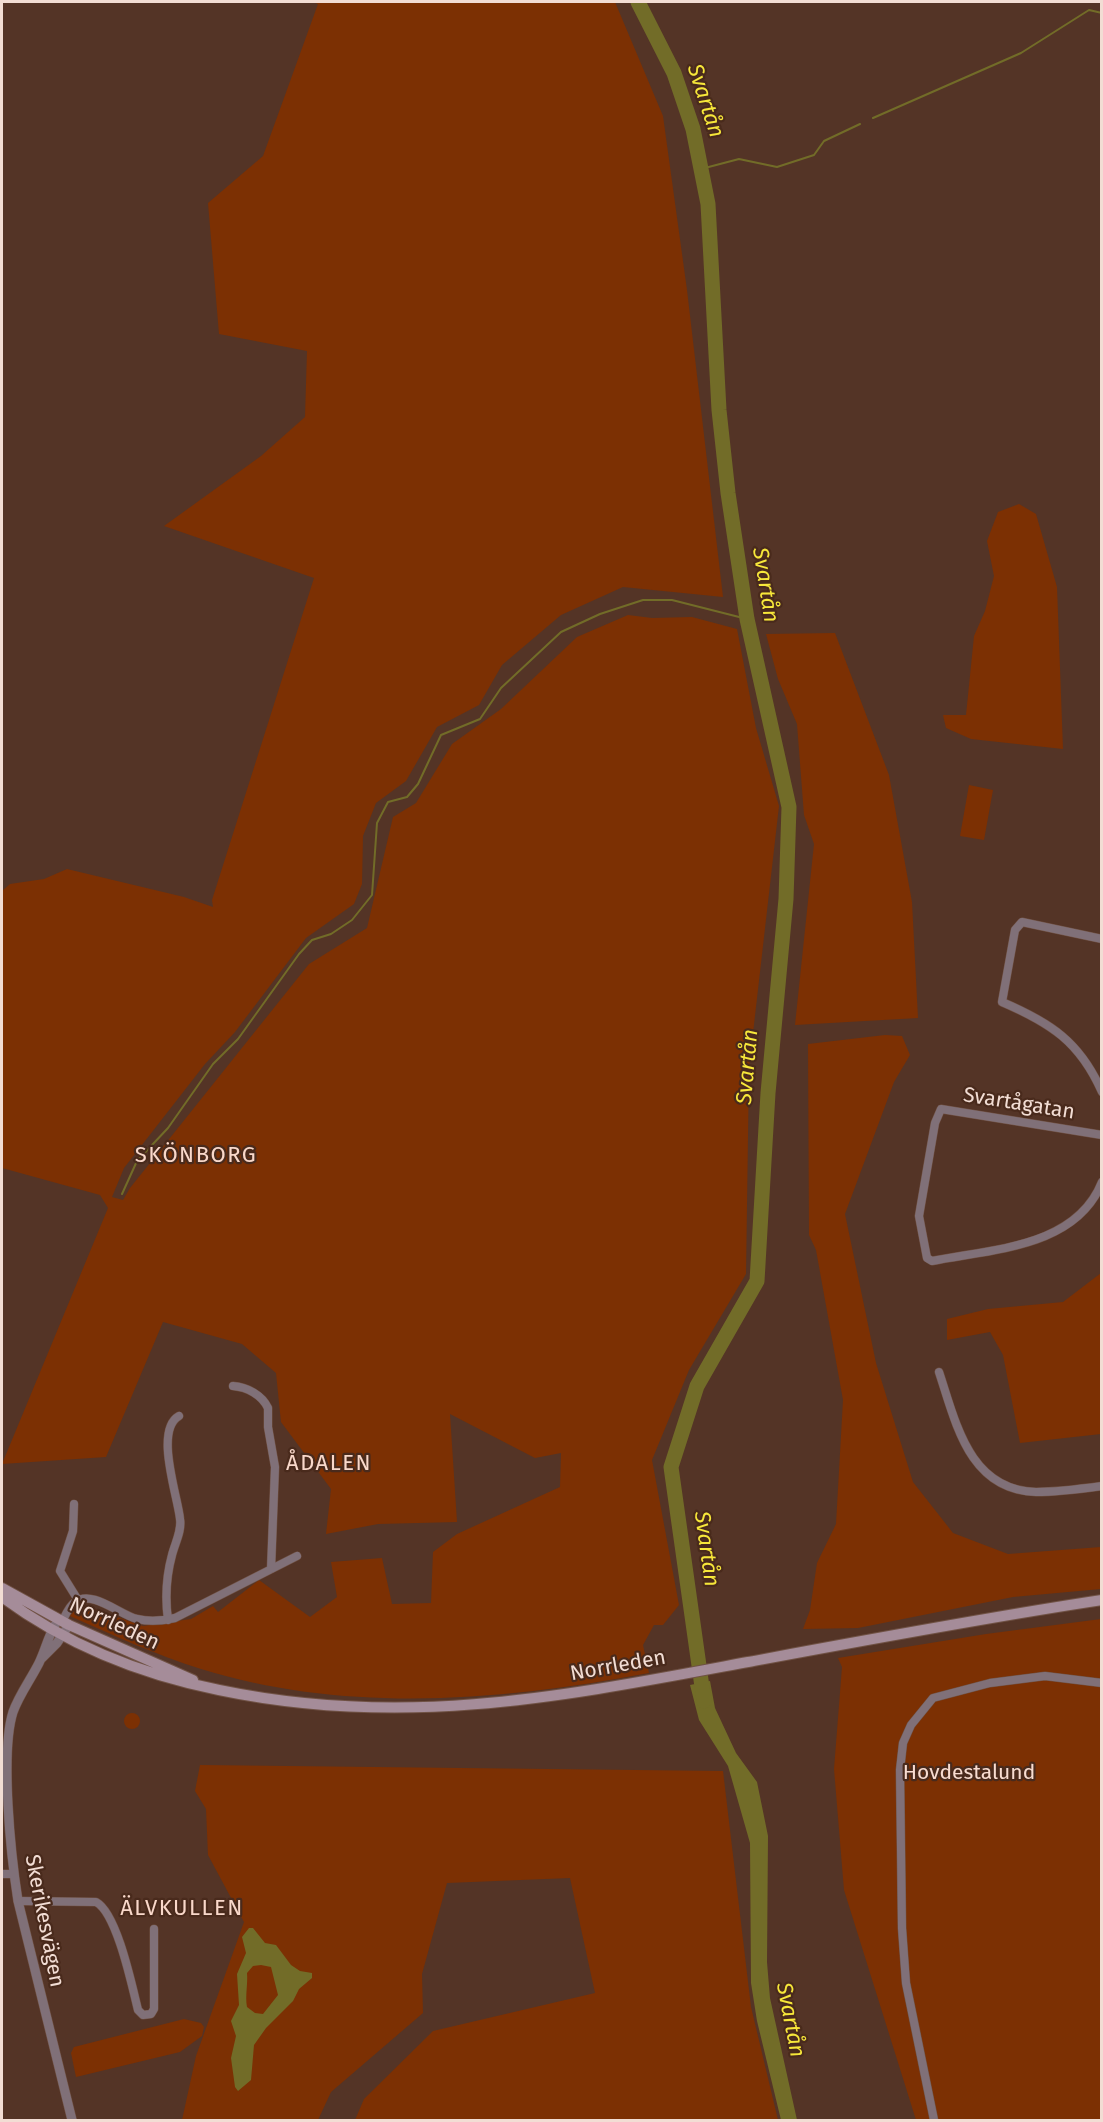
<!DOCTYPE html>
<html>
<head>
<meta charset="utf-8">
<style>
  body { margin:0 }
  #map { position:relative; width:1103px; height:2122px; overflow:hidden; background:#543426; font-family:"Fira Sans",sans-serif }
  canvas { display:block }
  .frame { position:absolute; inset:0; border:3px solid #f2ddd4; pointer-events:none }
</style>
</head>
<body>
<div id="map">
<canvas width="1103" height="2122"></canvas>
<div class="frame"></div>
</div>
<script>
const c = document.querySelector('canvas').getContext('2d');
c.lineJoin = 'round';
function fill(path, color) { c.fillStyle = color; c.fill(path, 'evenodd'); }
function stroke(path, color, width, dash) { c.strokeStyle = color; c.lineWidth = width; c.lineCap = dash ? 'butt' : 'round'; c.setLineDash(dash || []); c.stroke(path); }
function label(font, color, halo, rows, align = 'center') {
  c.font = font + ' "Fira Sans",sans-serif'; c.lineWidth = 4.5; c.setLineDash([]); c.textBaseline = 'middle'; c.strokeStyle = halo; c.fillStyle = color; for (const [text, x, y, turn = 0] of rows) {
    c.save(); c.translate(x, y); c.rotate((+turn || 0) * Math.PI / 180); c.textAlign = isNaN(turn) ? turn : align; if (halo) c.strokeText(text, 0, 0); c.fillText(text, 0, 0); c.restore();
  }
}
fill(new Path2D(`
  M313,2H615L663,116L687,290L723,597L623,587L561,615L502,665L479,705L437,727L406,781L376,803L363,836L362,884L354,904L306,938L235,1032L205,1064L124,1168L112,1197L123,1200L130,1188L309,964L367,928L393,817L416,803L452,744L501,709L577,637L628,615L652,618L692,617L737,629L756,728L779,806L749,1068L746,1274L689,1370L652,1460L679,1605L663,1625H654L643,1645L649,1673C503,1701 346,1714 201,1669C156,1655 113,1635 70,1616L80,1604L143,1626L191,1619L213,1606L218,1612L259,1580L310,1617L337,1597L331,1562L382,1558L392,1604L431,1603L433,1552L457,1534L560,1487L561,1453L535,1458L450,1414L457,1522L378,1524L326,1534L331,1489L281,1422L276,1373L242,1344L163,1322L106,1457L2,1464L108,1208L100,1195L2,1168V891L10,884L44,879L67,869L184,897L213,907L212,900L314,578L164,526L261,456L305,417L307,351L219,334L208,203L263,156L318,4Z
  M1019,504L1036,514L1057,587L1063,749L971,739L946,728L943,715H966L974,636L985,611L994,576L987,541L998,512Z
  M835,633L889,775L912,902L918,1018L795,1025L814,844L804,815L797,724L778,679L766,634Z
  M969,785L993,790L984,840L960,836Z
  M885,1035L902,1036L910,1055L894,1082L845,1214L876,1363L913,1482L953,1533L1008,1554L1101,1547V1589L1013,1597L858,1628L803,1629L810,1610L817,1563L836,1524L843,1400L816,1250L809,1235L808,1044Z
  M1101,1273V1434L1020,1443L1003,1355L990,1332L947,1340V1319L988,1309L1063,1302Z
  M1101,1619V2120H916L844,1890L834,1769L842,1667L838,1658L986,1634Z
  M124 1721a8 8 0 1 1 16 0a8 8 0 1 1-16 0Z
  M200,1765L723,1771L751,2007L778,2120H355L364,2099L433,2031L595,1993L570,1878L447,1883L422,1974L423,2013L331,2092L318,2120H182L196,2056L244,1922L208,1855L206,1809L195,1791Z
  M184,2019L201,2023L204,2027L202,2036L180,2052L76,2077L71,2053L74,2047Z`), '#7c3003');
fill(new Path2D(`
  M710,1681L715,1708L736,1753L757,1782L768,1836L767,1962L770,1998L797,2120H781L757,2021L751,1983L750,1843L728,1766L699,1720L690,1685Z
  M249,1928H253L265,1943L276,1945L291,1965L300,1971L312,1973V1978L299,1989L293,2001L266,2028L254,2045L251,2080L238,2091L235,2087L231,2058L236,2036L231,2021L239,2005L237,1974L246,1953L242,1937ZM261,1965L271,1967L278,1995L263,2014L255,2013L247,2007C245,1996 248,1984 247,1973L253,1966Z`), '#726c28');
stroke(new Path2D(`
  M873,118L1021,53L1089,10L1102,13
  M701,169L739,159L777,167L814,155L824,141L860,124
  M122,1194L137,1161L168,1128L213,1064L238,1039L299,954L312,940L331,934L352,920L372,895L377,823L388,802L407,797L418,784L441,735L480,719L501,688L561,632L600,614L643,600H672L747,619`), '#726c28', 2);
stroke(new Path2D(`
  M638,2L674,73L693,129L708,204L719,410L728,493L747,619L789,807L786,899L768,1093L757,1281L697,1386L671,1467L704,1701`), '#726c28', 15);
const minor = new Path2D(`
  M1102,939L1022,922L1015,930L1002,1002C1051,1023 1080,1042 1102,1092
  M1102,1135L941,1109L935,1123L919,1216L927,1258L932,1261C991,1249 1076,1248 1102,1182
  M939,1372C956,1423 969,1490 1036,1492C1058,1492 1080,1489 1102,1486
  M233,1386C247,1387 262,1395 268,1408V1427L275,1467L271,1569
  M74,1504L73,1531L60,1571L78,1600
  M168,1620C165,1598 166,1577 172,1555C175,1543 182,1531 180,1519C178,1497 154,1430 179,1416
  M62,1622C65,1616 69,1606 75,1602C92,1589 120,1615 137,1619C150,1622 162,1621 175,1618L297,1556
  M2,1874H13
  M18,1901L96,1902C117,1913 132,1986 138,2010L143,2015L151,2014L154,2009V1929
  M934,2120L906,1983L902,1928L900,1770L903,1743L911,1725L933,1698L990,1683L1045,1676L1102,1683`);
const tertiary = new Path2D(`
  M55,1625C48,1637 45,1651 39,1663C31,1679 19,1695 13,1712C0,1753 11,1856 18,1901L72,2120
  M42,1658L57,1643L69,1625`);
const secondary = new Path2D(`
  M2,1588L69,1625L193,1680
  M2,1597C67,1645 139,1674 219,1690C406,1729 565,1696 748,1662C866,1640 983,1618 1102,1600`);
stroke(minor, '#705245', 9);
stroke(tertiary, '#705245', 10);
stroke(secondary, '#705245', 12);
stroke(minor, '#807078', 8);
stroke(tertiary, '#807078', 9);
stroke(secondary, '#a58c99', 10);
label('21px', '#f2ddd4', '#492a1c', [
  ["Svartågatan",1019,1104,9],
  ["Norrleden",114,1624,25],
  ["Norrleden",618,1666,-10],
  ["Skerikesvägen",44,1921,79]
]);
label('21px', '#f8dcd0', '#492a1c', [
  ["Hovdestalund",969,1773]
]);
label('italic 22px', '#f7e73a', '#492a1c', [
  ["Svartån",705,101,72],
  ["Svartån",765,585,81],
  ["Svartån",748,1067,-85],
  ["Svartån",706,1549,82],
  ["Svartån",790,2020,79]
]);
c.letterSpacing = '1.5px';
label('22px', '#f9d8ca', '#492a1c', [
  ["SKÖNBORG",196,1156],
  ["ÅDALEN",329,1464],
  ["ÄLVKULLEN",182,1909]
]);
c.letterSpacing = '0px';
</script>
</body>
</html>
